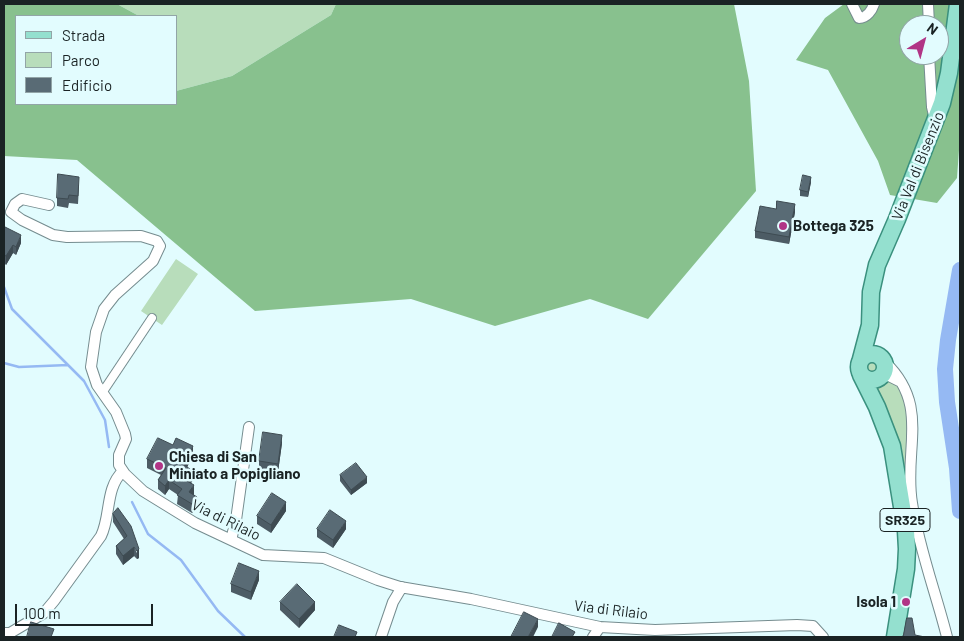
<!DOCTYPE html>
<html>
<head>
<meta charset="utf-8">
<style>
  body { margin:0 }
  #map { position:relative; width:964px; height:641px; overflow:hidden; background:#e2fcfe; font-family:Barlow,sans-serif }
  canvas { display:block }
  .frame { position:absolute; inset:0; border:5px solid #1a2324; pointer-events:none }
  .legend { position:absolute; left:15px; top:15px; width:162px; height:90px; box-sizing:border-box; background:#e2fcfe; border:1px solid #92a5a7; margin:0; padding:6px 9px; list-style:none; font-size:15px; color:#1a2324 }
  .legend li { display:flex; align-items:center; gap:10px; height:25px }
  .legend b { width:25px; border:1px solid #92a5a7 }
  .north { position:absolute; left:899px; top:15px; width:50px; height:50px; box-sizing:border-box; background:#e2fcfe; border:1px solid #92a5a7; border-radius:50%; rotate:37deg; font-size:14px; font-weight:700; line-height:20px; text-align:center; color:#1a2324 }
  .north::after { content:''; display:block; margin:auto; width:18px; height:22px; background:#b13586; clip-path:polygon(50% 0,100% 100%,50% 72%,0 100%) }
  .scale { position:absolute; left:15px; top:604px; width:138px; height:22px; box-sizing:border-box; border:2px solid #1a2324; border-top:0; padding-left:6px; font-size:15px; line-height:18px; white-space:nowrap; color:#1a2324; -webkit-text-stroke:4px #e2fcfe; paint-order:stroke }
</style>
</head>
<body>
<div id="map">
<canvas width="964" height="641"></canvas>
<div class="frame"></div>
<ul class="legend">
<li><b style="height:6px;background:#94e0cf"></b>Strada</li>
<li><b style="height:14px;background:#b8ddbb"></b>Parco</li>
<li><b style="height:14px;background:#596b75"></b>Edificio</li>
</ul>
<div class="north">N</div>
<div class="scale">100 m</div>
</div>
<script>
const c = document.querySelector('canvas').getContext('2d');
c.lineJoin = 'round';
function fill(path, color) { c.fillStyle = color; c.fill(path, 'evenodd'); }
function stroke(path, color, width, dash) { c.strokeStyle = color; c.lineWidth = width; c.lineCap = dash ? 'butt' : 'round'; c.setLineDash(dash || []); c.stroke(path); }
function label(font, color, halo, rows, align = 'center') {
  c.font = font + ' Barlow,sans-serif'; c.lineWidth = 5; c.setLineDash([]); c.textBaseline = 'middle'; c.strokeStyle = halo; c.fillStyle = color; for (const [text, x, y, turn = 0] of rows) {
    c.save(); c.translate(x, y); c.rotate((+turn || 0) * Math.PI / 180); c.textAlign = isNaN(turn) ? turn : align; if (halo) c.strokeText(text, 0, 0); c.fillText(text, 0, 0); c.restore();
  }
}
fill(new Path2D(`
  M117,4H336L331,15L232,76L176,91V16H139Z
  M176,259L198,274L162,325L141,311Z
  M875,354C885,358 888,368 880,377L871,380L859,368C861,359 866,355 875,354Z
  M894,379L906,395L910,502L876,392L879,380Z`), '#b8ddbb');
fill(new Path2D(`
  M4,4H117L139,16H16V104H176V91L232,76L331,15L336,4H734L749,81L756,191L648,319L590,299L495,326L411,299L255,311L77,160L4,156Z
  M844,4H960V136L957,178L937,203L890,195L878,161L828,70L796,60L825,18ZM909,25H939V55H909Z`), '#88c18e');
stroke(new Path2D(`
  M4,287L12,309L84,381L105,420L109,447
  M4,363L19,367L68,365
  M132,502L148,534L181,560L218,611L245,637`), '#95b9f3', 2.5);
stroke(new Path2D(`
  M960,270L948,340L945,369L947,402L957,468L960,511`), '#95b9f3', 16);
const pedestrian = new Path2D(`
  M102,393L152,318`);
const minor = new Path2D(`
  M852,4L859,18C867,18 872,10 874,4
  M928,4L929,25
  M929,55L932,107L935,120
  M49,205L22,199L15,204L11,212L22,220L53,235L67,237L141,236L157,241L160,246L153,261L115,295L104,309L96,332L91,367L97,385L116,412L125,434L126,439L119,455V465L125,474L143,491L195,523L263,555L324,558L378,580L400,587L471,599L600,627L655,630L797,625L813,626L823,637
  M885,362C931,406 903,450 912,503C919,549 936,593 947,637
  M881,377L889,376L901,382
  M231,540L236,520L249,427
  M4,633H10L44,613L54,601L101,536C111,516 105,488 123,471
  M381,637L393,602L402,587
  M593,637L600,627`);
const primary = new Path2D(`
  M859 367a13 13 0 1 1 26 0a13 13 0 1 1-26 0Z
  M861,359L870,325L871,292L877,265L897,219L942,103L949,73L958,4
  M861,375L877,407L892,446L906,531L907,549L906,569L895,637`);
stroke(pedestrian, '#758c8f', 10);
stroke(minor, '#758c8f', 12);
stroke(primary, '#3a907e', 19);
stroke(pedestrian, '#fff', 8);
stroke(minor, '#fff', 10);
stroke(primary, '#94e0cf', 16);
fill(new Path2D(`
  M811,182L808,197L800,196V190Z
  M79,185L78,204L69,203L68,208L57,206V198Z
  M776,209L795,212L789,244L755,238V231Z
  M4,230L21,243L16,255L13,253L6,265L4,263Z
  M282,443L278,472L259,469V461Z
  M193,455L187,467L193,480L191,483L197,506L192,513L177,504L178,495L169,489L165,495L158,489V480L161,475L147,468V459Z
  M340,475L367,483L351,495L340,481Z
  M118,508L139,558L137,559L134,556L123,565L116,554V546L124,539L113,522V514Z
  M286,511L271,533L257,524V516Z
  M317,529H346L333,548L317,537Z
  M259,580L251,600L231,592V584Z
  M280,602L315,610L299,628L280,610Z`), '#4d5c65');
fill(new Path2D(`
  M811,177V182L808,197V192Z
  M795,204V212L789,244V237Z
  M21,235V243L16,255V247Z
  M13,245V253L6,265V256Z
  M282,435V443L278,472V464Z
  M193,446V455L184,474V465Z
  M193,471V480L187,489V481Z
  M367,477V483L351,495V490Z
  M169,480V489L165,495V486Z
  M194,485V494L189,501V492Z
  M197,497V506L192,513V504Z
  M286,502V511L271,533V525Z
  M346,521V529L333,548V540Z
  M134,547V556L123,565V556Z
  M139,549V558L137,559V551Z
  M259,571V580L251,600V592Z
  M315,602V610L299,628V619Z
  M538,619V627L533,637H528Z`), '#3e4b52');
const building = new Path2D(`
  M58,174L79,177L78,196L69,195L68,199L57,198Z
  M803,175L811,177L808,192L800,190Z
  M777,201L795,204L789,237L755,231L760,206L776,209Z
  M5,227L21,235L16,247L13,245L6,256L4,255V230Z
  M263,432L282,435L278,464L259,461Z
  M158,438L173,445L176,438L193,446L184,465L193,471L187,481L194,485L189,492L197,497L192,504L177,495L182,489L169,480L165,486L158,480L166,468L147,459Z
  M356,463L367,477L351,490L340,475Z
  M272,493L286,502L271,525L257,516Z
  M118,508L131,526L139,549L137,551L134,547L123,556L116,546L127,536L113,514Z
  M330,510L346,521L333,540L317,529Z
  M239,563L259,571L251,592L231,584Z
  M297,584L315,602L299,619L280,602Z
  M524,612L538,619L528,637H511Z
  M907,618H912L915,635L925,637H900L903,636Z
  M31,622L54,629L51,637H27Z
  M559,623L575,632L572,637H552Z
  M339,625L357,632L355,637H334Z`);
fill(building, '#596b75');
stroke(building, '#3e4b52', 1);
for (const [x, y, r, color] of [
  [783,226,5,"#b13586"],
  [159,466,5,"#b13586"],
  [906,602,5,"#b13586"]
]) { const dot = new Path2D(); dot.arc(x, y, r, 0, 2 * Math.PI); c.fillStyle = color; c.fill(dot); stroke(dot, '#e2fcfe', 2); }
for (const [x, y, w] of [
  [905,520,50]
]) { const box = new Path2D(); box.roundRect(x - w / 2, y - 11.5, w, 23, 4); c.fillStyle = '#e2fcfe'; c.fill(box); stroke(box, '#1a2324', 1); }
label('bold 14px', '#1a2324', null, [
  ["SR325",905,520]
]);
label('15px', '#1a2324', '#e2fcfe', [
  ["Via Val di Bisenzio",918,166,-68],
  ["Via di Rilaio",226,520,26],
  ["Via di Rilaio",611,610,7]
]);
label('bold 15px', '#1a2324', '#e2fcfe', [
  ["Bottega 325",793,226],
  ["Chiesa di San",169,457],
  ["Miniato a Popigliano",169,474],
  ["Isola 1",896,602,"right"]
], 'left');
</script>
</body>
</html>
